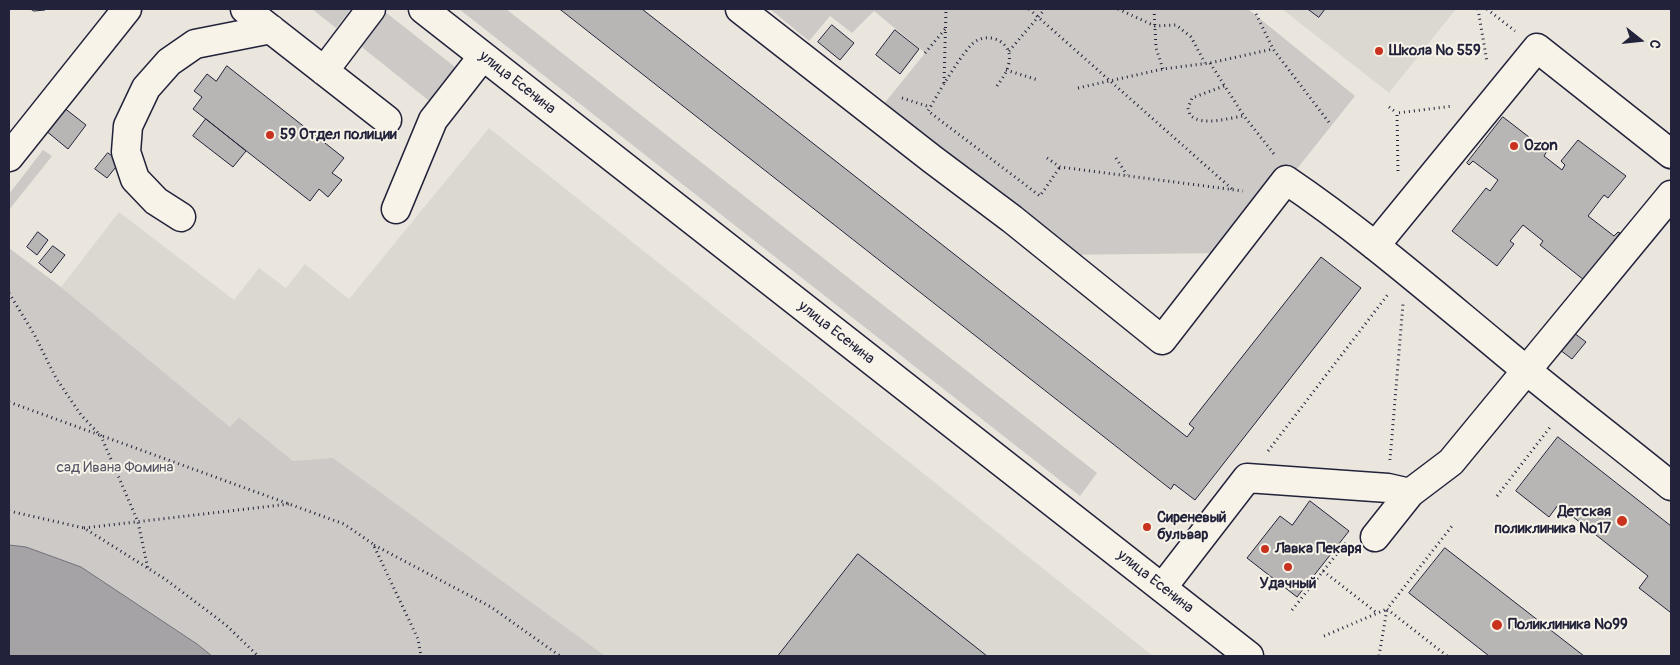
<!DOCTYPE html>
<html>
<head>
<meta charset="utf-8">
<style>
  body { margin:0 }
  #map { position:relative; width:1680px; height:665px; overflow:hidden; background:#eae6de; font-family:Pangolin,sans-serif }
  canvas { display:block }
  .frame { position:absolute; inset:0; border:10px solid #22223b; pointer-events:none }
  .north { position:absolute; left:1615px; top:15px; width:50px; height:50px; -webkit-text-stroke:4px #f7f3e8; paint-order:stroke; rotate:106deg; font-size:14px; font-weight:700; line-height:20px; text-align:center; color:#22223b }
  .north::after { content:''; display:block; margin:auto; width:18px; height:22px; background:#22223b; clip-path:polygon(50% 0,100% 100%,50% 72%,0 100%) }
</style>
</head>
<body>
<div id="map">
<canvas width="1680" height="665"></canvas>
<div class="frame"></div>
<div class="north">С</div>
</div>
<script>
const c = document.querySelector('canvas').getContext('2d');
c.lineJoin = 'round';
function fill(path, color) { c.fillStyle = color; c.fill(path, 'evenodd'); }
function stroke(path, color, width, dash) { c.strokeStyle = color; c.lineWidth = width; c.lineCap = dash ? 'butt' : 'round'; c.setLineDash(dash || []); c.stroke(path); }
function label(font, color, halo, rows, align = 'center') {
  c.font = font + ' Pangolin,sans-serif'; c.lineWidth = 4; c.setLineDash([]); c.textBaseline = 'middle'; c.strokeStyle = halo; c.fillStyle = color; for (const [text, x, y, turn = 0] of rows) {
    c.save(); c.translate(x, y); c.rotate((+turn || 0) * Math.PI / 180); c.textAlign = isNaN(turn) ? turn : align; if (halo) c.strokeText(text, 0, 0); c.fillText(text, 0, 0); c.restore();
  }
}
fill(new Path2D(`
  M1282,9H1456L1389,93Z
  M489,128L1153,656H605L293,461L239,417L230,427L61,287L119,212L234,300L259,268L286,288L305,264L349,299Z`), '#dbd8d2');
fill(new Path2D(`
  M312,9H351L336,28Z
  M459,9H506L1097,473L1080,496Z
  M770,9H1248L1355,96L1230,253L1055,255L875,115L925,53L874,11L852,33L830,16L809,41Z
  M384,11L455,67L452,79L433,104L358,44Z
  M43,150L52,156L9,210V194Z
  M9,248L61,287L230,427L239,417L293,461L333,458L605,656H212L197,644L81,567L26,547L9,545Z`), '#cdc9c6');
const water = new Path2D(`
  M9,545L26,547L81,567L197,644L212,656H9Z`);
fill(water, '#a6a3a6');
stroke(water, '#716f7b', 1);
const building = new Path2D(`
  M31,9H46L45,10L34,11Z
  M560,9H642L1187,437L1194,428L1189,424L1321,257L1361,288L1195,500L1174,484L1171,489Z
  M1308,9H1325L1319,17Z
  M832,25L854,43L840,60L818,42Z
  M895,30L919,49L900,74L876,55Z
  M227,66L344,158L332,173L342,180L328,197L319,189L310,201L193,109L202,97L194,91L207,74L216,81Z
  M63,107L86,125L68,149L45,130Z
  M1503,117L1547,151L1544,156L1562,170L1565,165L1561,161L1578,140L1626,176L1608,198L1604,195L1588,216L1614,236L1618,232L1620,233L1584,280L1540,245L1543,241L1523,225L1510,241L1514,244L1497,266L1452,231L1486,188L1490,191L1498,180L1473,161L1469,165L1467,163Z
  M206,119L246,151L233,167L193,136Z
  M108,153L120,162L107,178L95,169Z
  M38,232L48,240L37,255L27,247Z
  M53,246L65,255L51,273L39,263Z
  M1570,330L1586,342L1572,359L1556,347Z
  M1558,437L1671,526V609L1670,612L1639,588L1648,576L1558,505L1549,517L1516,491Z
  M1310,501L1349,531L1297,597L1247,558L1280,516L1292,525Z
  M1445,548L1584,656H1489L1409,593Z
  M858,554L987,656H778Z`);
fill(building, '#b8b6b5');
stroke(building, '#22223b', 1);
const minor = new Path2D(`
  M245,9L387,120
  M423,9L1249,656
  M740,9L932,159L1012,219L1162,340L1286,180C1360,230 1428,289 1497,346C1554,394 1613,439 1671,486
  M324,71L371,9
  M9,157L127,9
  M396,209L433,120L483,56
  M181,217L156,201L135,179L126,152L128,126L146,88L169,62L195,44L271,29
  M1375,246L1537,48L1671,154
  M1375,537L1410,493L1451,462L1671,195
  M1162,588L1247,478L1388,488L1410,493`);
stroke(minor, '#22223b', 31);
stroke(new Path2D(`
  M1029,9L1232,189
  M1118,9L1155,26L1176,25L1191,37L1205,63
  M1154,9L1156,48L1163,69
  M1478,9L1487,62
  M1487,9L1515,31
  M1256,14L1273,49L1331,125
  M1009,51L1045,9
  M925,53L946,28
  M1210,63L1244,116L1274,154
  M1006,70L1038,80
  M944,83L946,9
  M997,86C1002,79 1008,71 1009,62C1013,43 991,32 976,41C964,48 936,97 928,111L1040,196L1060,167
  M1224,86L1192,98L1188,108L1190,115C1203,127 1227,118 1244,116
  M1078,88L1163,69L1210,63L1273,49
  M902,98L930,107
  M1389,107L1397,113
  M1047,158L1060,167L1243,191
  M1116,158L1127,175
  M1398,171L1397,113L1453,106
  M9,293L34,334L56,378L81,415L101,436L138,522L148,569
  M9,402L344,524L373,544L418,639L421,656
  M1268,451L1389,293
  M1390,460L1403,304
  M1497,496L1551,426
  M9,511L84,528L165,579L226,625L258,656
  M84,528L289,504
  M374,545L491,607L560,656
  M1323,571L1377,613
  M1292,610L1348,540
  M1670,630H1671
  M1324,636L1387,609L1379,656
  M1447,656L1387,609L1452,526`), '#22223b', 3, [1, 4]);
stroke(minor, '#f7f3e8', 28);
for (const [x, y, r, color] of [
  [1379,51,5,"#c8321e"],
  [270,135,5,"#c8321e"],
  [1514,146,5,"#c8321e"],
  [1622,521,6,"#c8321e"],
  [1147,527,5,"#c8321e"],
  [1265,549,5,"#c8321e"],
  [1288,567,5,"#c8321e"],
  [1497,625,6,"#c8321e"]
]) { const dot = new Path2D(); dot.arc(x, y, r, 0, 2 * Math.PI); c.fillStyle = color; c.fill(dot); stroke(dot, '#f7f3e8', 2); }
label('bold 15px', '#22223b', '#f7f3e8', [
  ["Школа № 559",1389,51],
  ["59 Отдел полиции",280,135],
  ["Ozon",1524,146],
  ["Детская",1611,512,"right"],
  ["поликлиника №17",1611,529,"right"],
  ["Сиреневый",1157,518],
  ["бульвар",1157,535],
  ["Лавка Пекаря",1275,549],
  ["Удачный",1288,584,"center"],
  ["Поликлиника №99",1508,625]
], 'left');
label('15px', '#22223b', '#f7f3e8', [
  ["улица Есенина",517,83,38],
  ["улица Есенина",836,333,38],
  ["улица Есенина",1155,582,38]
]);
label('15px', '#555465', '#f7f3e8', [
  ["сад Ивана Фомина",115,468]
]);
</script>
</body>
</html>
